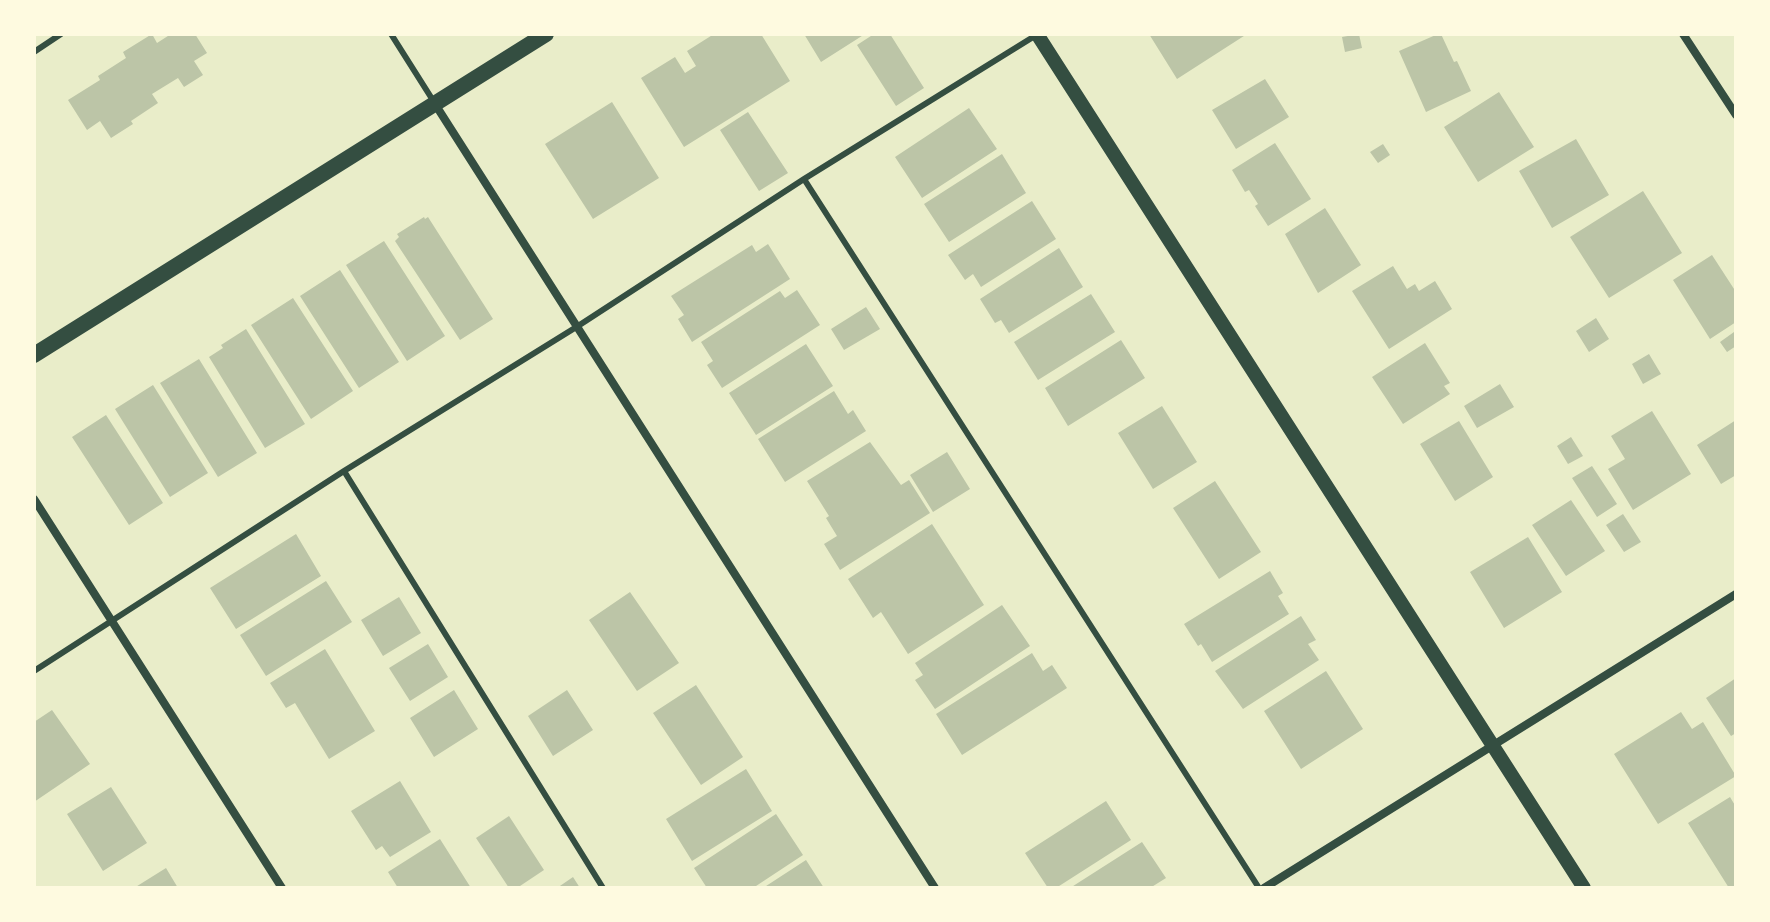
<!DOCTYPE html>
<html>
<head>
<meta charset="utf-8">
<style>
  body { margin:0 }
  #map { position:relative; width:1770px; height:922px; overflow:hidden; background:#e9edc9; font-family:Signika,sans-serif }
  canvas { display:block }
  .frame { position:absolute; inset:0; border:36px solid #fefae0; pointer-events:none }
</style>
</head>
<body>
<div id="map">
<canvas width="1770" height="922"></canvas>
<div class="frame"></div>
</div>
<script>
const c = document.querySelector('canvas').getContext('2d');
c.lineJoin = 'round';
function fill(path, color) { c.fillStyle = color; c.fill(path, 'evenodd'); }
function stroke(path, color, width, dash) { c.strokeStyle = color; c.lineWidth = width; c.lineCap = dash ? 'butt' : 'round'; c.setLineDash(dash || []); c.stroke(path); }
fill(new Path2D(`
  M152,34L157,43L171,34H195L207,53L194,61L203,75L184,87L178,78L152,94L158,103L131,121L133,124L111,138L100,121L87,130L68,100L100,80L98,76L126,58L123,52Z
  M714,34H761L790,81L684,147L641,78L675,57L685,73L696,66L687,51Z
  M804,34H865L821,62Z
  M874,34H890L924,88L896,106L857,45Z
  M1149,34H1247L1177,79Z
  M1359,34L1362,48L1345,52L1342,37Z
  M1438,34H1441L1454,62L1457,61L1471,91L1426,112L1399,51Z
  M1265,79L1289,117L1236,149L1212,110Z
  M1499,92L1534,147L1478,182L1444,127Z
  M612,102L659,178L593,219L545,144Z
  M969,108L997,149L922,198L895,157Z
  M748,112L788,173L759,191L720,130Z
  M1576,139L1609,195L1552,228L1519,171Z
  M1275,143L1311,199L1268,226L1255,206L1258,204L1249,190L1245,192L1232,170Z
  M1383,144L1390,155L1378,163L1370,152Z
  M1002,154L1026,193L949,242L924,204Z
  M1643,191L1682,253L1609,298L1570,237Z
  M1032,201L1056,239L981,287L973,274L965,280L948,255Z
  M1325,208L1361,265L1318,293L1285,234Z
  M424,217L425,219L428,217L493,319L460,340L395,241L399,237L397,234Z
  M384,241L445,336L407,361L346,265Z
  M768,244L790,279L692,342L678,319L684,315L671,296L752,245L756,252Z
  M1059,248L1083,287L1009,333L1001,320L995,323L980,299Z
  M1712,255L1736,292V322L1710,339L1673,280Z
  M1393,266L1407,289L1415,284L1419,291L1435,281L1452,309L1389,349L1352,291Z
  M340,270L399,362L359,388L300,296Z
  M797,290L820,325L722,388L707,365L713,361L701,342L780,291L785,298Z
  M1091,294L1115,332L1038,380L1014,342Z
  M293,298L353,391L311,419L251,325Z
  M866,307L880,329L844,350L831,329Z
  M1596,318L1609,339L1589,352L1576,331Z
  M246,329L305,424L265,448L209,357L223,348L221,345Z
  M1734,332L1736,346L1727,352L1720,342Z
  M1121,340L1145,378L1068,426L1045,388Z
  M1425,343L1450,383L1444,386L1450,394L1403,424L1372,377Z
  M806,344L833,386L756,435L729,393Z
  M1649,354L1661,374L1643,384L1632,364Z
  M199,359L257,453L218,477L160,383Z
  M1500,384L1514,407L1477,428L1464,406Z
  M153,385L208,473L170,497L115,409Z
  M834,391L848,414L853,410L866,431L785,482L758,439Z
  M1162,406L1197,462L1153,489L1118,433Z
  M1652,411L1691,474L1633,510L1608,469L1625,459L1611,436Z
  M106,415L163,503L129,525L72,437Z
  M1736,420V475L1721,484L1697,445Z
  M1459,421L1493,477L1455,501L1420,444Z
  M1571,437L1583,456L1568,464L1557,446Z
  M870,442L901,485L909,480L930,513L840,570L824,544L837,536L826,518L829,516L807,481Z
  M947,452L970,489L933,512L910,475Z
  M1592,466L1617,504L1597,517L1572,478Z
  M1215,481L1261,552L1219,579L1173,508Z
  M1571,500L1605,551L1566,576L1532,525Z
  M1623,514L1641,542L1624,552L1606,525Z
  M932,524L984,605L908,654L881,612L873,618L848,579Z
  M296,534L321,576L236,629L210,588Z
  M1528,537L1562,592L1504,628L1470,572Z
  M1270,571L1283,593L1278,596L1289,614L1212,662L1201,644L1198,646L1184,624Z
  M326,581L352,622L266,676L240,635Z
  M630,592L679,663L637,691L589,620Z
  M399,597L421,633L383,656L361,620Z
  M1002,605L1030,646L935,709L915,680L923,675L915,663Z
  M1301,616L1316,640L1308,644L1319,660L1243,709L1215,671Z
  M428,644L448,677L410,701L389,668Z
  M325,649L375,731L329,759L295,703L286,708L270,683Z
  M1032,653L1043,671L1052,665L1067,688L962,755L936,714Z
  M1326,671L1363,729L1301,769L1264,711Z
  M1736,678V733L1731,736L1706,698Z
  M696,685L743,757L701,785L653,713Z
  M454,690L478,729L434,757L410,718Z
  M567,690L593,730L553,756L528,716Z
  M52,710L90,764L34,802V722Z
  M1681,712L1692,729L1703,722L1736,776L1658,824L1614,754Z
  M746,769L772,811L692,861L666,819Z
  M400,781L431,832L390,857L382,846L376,850L351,811Z
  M111,787L147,843L103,871L67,814Z
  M1730,797L1736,807V888H1729L1688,823Z
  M1106,801L1131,840L1056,888H1048L1025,853Z
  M776,814L803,855L753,888H707L694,868Z
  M509,816L544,870L517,888H509L476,838Z
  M440,839L471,888H398L388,872Z
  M1142,842L1166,878L1150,888H1070Z
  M806,860L824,888H763Z
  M166,868L178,888H134Z
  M573,877L580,888H557Z`), '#bcc5a7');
stroke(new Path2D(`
  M391,34L434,102
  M34,52L61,34
  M804,179L1259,888
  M344,471L603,888
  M34,671L344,471L578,326L804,179L1038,34`), '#344e41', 6);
stroke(new Path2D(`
  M1683,34L1736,115
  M435,104L935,888
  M34,499L282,888
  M1264,888L1736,594`), '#344e41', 8);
stroke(new Path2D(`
  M1037,34L1584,888`), '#344e41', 14);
stroke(new Path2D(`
  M34,355L546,34`), '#344e41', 16);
</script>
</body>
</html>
